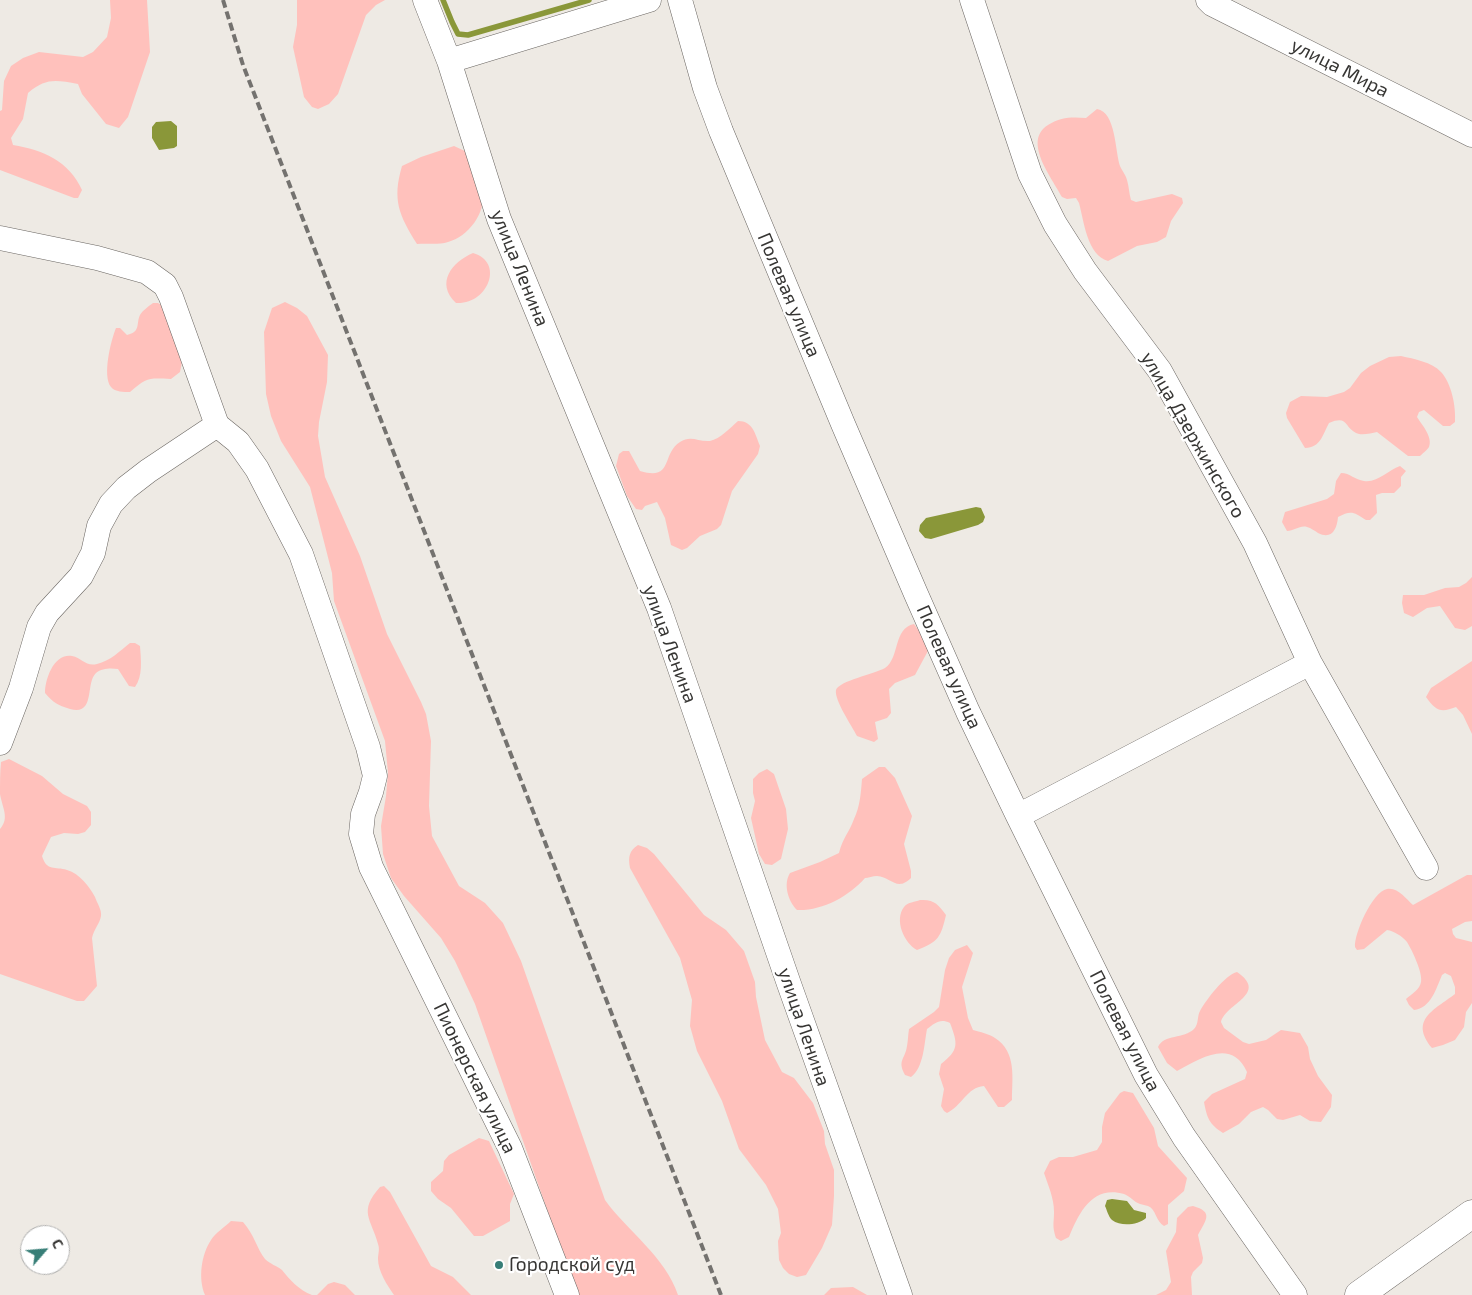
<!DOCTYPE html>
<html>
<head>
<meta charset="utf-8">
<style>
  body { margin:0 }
  #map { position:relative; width:1472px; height:1295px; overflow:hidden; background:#eeeae4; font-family:"Exo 2",sans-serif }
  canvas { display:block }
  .north { position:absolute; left:20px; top:1225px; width:50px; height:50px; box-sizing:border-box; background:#fff; border:1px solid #afafae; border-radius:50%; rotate:63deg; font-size:14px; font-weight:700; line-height:20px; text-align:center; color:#373634 }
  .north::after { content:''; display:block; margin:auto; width:18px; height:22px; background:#377e77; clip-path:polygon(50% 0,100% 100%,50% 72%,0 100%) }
</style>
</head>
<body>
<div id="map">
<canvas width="1472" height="1295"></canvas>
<div class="north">С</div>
</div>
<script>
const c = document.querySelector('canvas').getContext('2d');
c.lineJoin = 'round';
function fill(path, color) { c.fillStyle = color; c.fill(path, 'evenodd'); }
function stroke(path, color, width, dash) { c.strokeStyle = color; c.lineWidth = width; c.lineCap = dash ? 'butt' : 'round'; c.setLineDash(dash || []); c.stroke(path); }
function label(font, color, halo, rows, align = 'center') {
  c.font = font + ' "Exo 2",sans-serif'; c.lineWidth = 4.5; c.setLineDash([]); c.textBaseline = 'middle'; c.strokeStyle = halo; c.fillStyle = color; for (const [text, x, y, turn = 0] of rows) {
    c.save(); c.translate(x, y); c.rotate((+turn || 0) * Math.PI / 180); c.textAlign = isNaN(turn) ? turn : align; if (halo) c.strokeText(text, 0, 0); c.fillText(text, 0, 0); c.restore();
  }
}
fill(new Path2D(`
  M110,0H147L150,52L128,117L119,128L106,124L82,94L78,84C55,80 46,78 28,93L23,119L11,138L13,145C43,150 69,161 82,190L78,198H74L0,170V111L2,110L4,81L11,66L23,58L39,52L83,57L93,52L107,37L111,18Z
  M297,0H385L376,5L366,15L338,94L329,104L318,109L312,107L304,97L293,47L297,25Z
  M1097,109C1116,112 1115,151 1120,166C1122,171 1126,175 1127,180C1129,187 1129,193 1131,200L1136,202L1172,194L1182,198L1183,203L1171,221L1166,237L1157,242L1137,246L1108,261C1087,255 1084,221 1079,203L1076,198L1067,199L1062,197C1052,178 1022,141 1048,125C1061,117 1071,117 1086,118Z
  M454,146L467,152C472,165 479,178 482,192C487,212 468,237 448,242C439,245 427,243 417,244C399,215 392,200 402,166L421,157Z
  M473,253C505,262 488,305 456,303C435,283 452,262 473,253Z
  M285,302L297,308L307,316L328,355L327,382L319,422L318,436L325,477L360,556L387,634L421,702L426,714L431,741L429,806L432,836L459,886L485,903L503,923L521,961L605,1200C628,1232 665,1256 678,1295H577L475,1004L455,961L441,938L404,896L391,878L383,854L381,826L386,796L388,773L385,741L334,601L332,573L310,487L281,441L271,416L266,394L264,332L272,308Z
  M153,303H158L163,306L182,362L180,372L171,379C149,378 147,377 130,392C124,392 115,392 111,387C102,376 111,340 116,328H120L127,335C141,332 136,323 140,315C142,311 149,306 153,303Z
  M1401,356C1414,359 1432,362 1441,372C1452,384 1456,407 1455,422L1450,426H1443L1424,410L1419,412L1417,417C1422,425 1433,437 1429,447C1427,450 1422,454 1420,456H1408L1377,432C1371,433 1362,436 1356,433C1344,427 1348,415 1329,423C1322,436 1321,447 1305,448L1287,418L1286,413L1290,402L1301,396L1327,397L1344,392L1350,388L1361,373L1370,366L1389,357Z
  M738,421C753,421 755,434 760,446L758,454L732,491L721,525L717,529L700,536L687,548L682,550L671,545L665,518L657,502L645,506L642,510L636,509L627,496L616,466L619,454L623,451H629L640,471C674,481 661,454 680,442C691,435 698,442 710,441C720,439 731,427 738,421Z
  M1400,466L1406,471L1401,477V486L1394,493H1382L1376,495L1377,513L1370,520H1366C1354,512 1351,510 1338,517C1337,529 1332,540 1318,533C1315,531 1311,528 1307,527C1300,525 1294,531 1287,531L1282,522L1285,512L1327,499L1334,494L1336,481L1341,473C1350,473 1355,480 1364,481C1378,483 1388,470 1400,466Z
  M1472,577V626L1465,630L1455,628L1440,606L1427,608L1413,617L1404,613L1402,603L1403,595H1424L1445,588L1459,587L1466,583Z
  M914,624L928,643L929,649L915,675L895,683L889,689L891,713L887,718L875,722L878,739L874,742L857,736C852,726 834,700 836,690C839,681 874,674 885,668C900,658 893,628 914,624Z
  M130,643H135L140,646C141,660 143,676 135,687L129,686L118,669C111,668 102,668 96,673C85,683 96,716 70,709C57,705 54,703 45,693C45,679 54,653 72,656C82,658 86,667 97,664C110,661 120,651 130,643Z
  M1472,661V734L1463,715L1456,707C1441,713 1436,711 1426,697L1431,688Z
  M9,759L42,776L63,794L87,806L91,812V825L85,832L78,834L64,833L51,837L42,856C47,872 55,866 67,870C80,874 89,886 95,897C97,903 102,910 101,916C100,923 94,929 92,938L97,986L84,1001H77L0,974V829C10,818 2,807 0,794C0,784 0,772 1,762Z
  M879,767H885L895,778L912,816L904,844L911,871V878C897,892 891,877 877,876C873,876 868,878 865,878C848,897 822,911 797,910C788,901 783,884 790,873L820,862L839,853C843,837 849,833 854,819C860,807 861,792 862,779Z
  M767,769L774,774L786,809L788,829L781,859L772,865L765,864L759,854L751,818L755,801L753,793V779L759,773Z
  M638,845L647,848L654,854L704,915L726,930L744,951L755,982L756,997L765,1040L782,1072L794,1078L813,1103L824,1131L825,1144L834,1170V1196L832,1225L822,1248L806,1275L797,1277L789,1274L783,1268L779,1260L778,1241L781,1233L778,1209L766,1185L739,1149L722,1101L697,1051L690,1026L692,1000L680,958L630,868C628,857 629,851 638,845Z
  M1467,875H1472V921L1465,922L1452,929L1453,934L1456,938L1472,942V1003L1466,1012L1464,1027L1455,1040L1443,1045L1432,1048C1409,1020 1434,1010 1455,994V987L1451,976L1445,973L1442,975C1436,989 1431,1008 1414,1010L1409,1005L1406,999C1412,994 1420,989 1421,982C1423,973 1412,950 1407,942C1402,936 1394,931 1387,930L1364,949L1357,950L1355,947C1354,934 1372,892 1387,889C1398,887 1406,899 1413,905Z
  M920,900C934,899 938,904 946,915C941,936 939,942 917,950C904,943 894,920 904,907C908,902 915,902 920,900Z
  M967,945L973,953L962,987L968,1018L973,1030C980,1032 989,1034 995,1038C1017,1052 1012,1078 1012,1100L1004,1107H998L984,1086C967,1087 962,1106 947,1113L944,1111L941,1106L944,1089L939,1074L941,1064C959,1050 958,1044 950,1023C940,1018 935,1023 927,1029C924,1044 924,1067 911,1077L905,1075C897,1060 905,1060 907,1046C908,1041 908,1035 909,1029L934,1012L939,1007L945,970L949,958L955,950Z
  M1237,972C1269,994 1226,1003 1221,1022L1224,1028L1243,1042L1249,1044L1266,1040L1281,1030L1300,1033L1308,1047L1310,1059L1318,1076L1332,1095L1331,1107L1321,1122L1310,1121L1300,1115L1283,1120L1277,1119L1268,1110L1263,1107L1251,1112L1239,1124L1223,1133C1209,1124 1207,1118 1204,1102L1212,1094L1245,1079L1247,1072C1232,1038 1201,1058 1177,1071L1167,1063L1158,1047C1164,1034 1184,1039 1194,1029C1199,1024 1197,1016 1200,1011C1206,1000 1225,975 1237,972Z
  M1124,1091L1133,1093L1154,1128L1158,1146L1187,1178L1184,1191L1168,1205V1224L1164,1226C1156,1222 1156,1209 1148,1206C1145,1205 1143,1205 1140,1204C1134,1202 1130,1196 1124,1194C1092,1185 1079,1213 1069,1237L1061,1241L1056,1238C1052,1225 1054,1224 1054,1212C1054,1198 1048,1185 1044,1173L1050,1161L1059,1157H1073L1097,1150L1102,1142V1127L1105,1113L1120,1093Z
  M479,1138L489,1141L514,1194L510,1204V1221L483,1236H474L451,1208L438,1199L431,1191V1182L443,1171L444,1161L449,1155Z
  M384,1186L390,1192L431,1266L453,1277L471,1295H394C387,1285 378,1271 378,1259C378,1254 380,1249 378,1244C371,1218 358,1212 380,1187Z
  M1193,1206C1214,1212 1206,1220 1198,1235L1203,1258L1202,1263L1193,1272L1191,1277L1192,1295H1156L1166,1290L1171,1282L1166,1251L1168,1247L1176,1232L1177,1218L1188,1207Z
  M231,1221L243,1222C254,1234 257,1249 265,1259C270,1264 277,1266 282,1270C290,1280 299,1290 312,1295H205C198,1279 201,1255 211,1240C215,1233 225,1227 231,1221Z
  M334,1282L345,1285L355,1295H317L328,1284Z
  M853,1287L867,1295H824L831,1288Z`), '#ffc1bc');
fill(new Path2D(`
  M171,121L177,126V146L174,148L159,150L152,138V127L156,122Z
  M976,507L981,508L985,517L983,522L978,525L931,539L925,538L919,531L920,525L926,518Z
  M1112,1199L1127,1201L1134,1210L1146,1213V1218C1138,1225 1121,1227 1112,1220C1108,1216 1107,1210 1105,1206L1107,1200Z`), '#8a9739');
stroke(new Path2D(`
  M443,0L452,22L458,34L468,35L589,0`), '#8a9739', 5.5);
const minor = new Path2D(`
  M425,0L449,61L499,219L659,608L789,984L900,1295
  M680,0L705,88L721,131L843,424L916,594L968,712L1018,816L1146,1075L1184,1137L1295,1295
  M972,0L1030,174L1055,224L1085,271L1160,371L1255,543L1310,663L1426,868
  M1208,0L1212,4L1472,135
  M449,61L649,0
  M0,238L97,258L147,272L165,285L171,297L217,425L238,442L257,469L301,554L368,747L375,776L371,792L363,814L361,834L371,867L510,1148L567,1295
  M0,743L21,688L39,627L47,613L81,576L93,553L99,526L111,504L126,488L148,471L217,425
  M1018,816L1310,663`);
const tertiary = new Path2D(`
  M1359,1295L1472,1214`);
stroke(minor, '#6a6662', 25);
stroke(tertiary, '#6a6662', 29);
stroke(minor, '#fff', 24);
stroke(tertiary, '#fff', 28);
stroke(new Path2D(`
  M223,0L243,65L721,1295`), '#74726f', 4, [8, 4]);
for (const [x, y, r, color] of [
  [499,1265,5,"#377e77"]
]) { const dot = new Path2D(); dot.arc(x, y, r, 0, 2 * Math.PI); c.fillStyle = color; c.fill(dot); stroke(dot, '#fff', 2); }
label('19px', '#373634', '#fff', [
  ["улица Мира",1340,68,27],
  ["улица Ленина",520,268,68],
  ["Полевая улица",789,295,67],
  ["улица Дзержинского",1193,435,60],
  ["улица Ленина",670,644,70],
  ["Полевая улица",949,667,66],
  ["улица Ленина",804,1027,71],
  ["Полевая улица",1125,1031,63],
  ["Пионерская улица",475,1078,64]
]);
label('19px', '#373634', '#fff', [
  ["Городской суд",509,1265]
], 'left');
</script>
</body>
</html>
